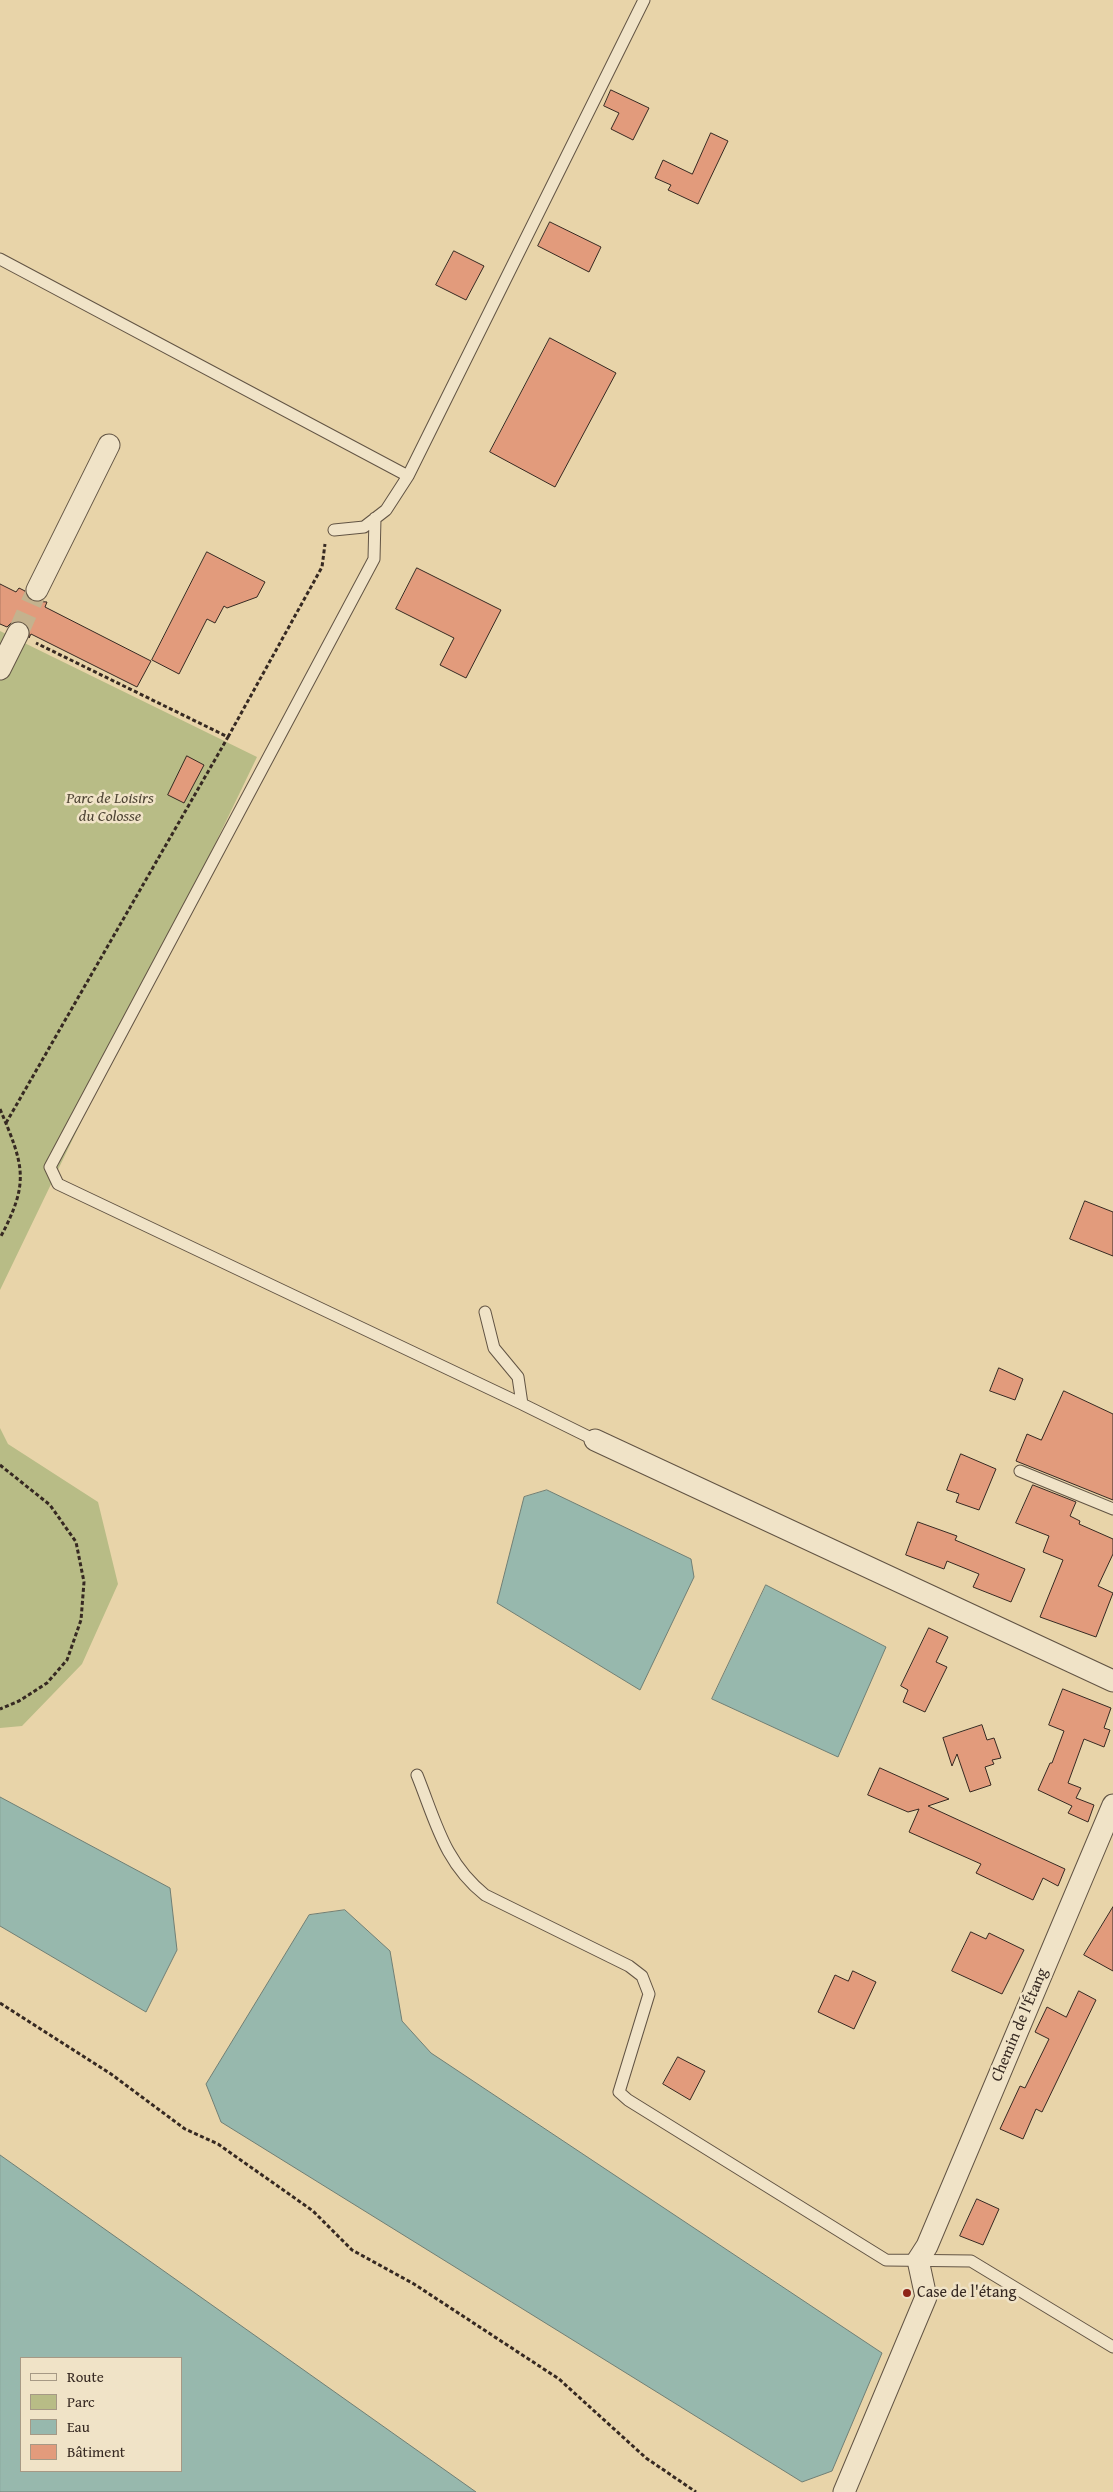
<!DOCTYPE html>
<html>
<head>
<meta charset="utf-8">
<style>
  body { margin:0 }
  #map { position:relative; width:1113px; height:2492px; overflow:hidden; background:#e8d4a9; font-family:"Gentium Book Plus",serif }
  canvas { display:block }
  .legend { position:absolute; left:20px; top:2357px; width:162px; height:115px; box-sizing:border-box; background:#f0e3c7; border:1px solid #a69985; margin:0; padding:6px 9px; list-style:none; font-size:15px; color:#362922 }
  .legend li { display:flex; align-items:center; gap:10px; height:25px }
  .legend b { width:25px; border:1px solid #a69985 }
</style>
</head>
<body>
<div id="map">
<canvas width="1113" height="2492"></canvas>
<ul class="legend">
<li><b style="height:6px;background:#f0e3c7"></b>Route</li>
<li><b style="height:14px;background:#b8bc86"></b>Parc</li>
<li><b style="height:14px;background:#97b8ad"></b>Eau</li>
<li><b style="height:14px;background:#e29b7c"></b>Bâtiment</li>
</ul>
</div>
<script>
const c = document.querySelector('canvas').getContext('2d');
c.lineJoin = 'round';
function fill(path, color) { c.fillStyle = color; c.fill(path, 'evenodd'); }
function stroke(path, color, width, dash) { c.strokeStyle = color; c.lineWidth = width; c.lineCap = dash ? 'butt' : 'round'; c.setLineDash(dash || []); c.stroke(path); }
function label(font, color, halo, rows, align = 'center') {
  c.font = font + ' "Gentium Book Plus",serif'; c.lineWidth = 5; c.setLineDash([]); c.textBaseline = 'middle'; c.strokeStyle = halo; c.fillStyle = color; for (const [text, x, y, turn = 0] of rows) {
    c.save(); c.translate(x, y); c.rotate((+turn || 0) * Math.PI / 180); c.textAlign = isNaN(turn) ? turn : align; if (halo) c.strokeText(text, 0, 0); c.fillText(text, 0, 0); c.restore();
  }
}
fill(new Path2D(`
  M0,631L257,757L0,1290Z
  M0,1428L8,1444L98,1502L118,1584L82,1664L22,1726L0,1728Z`), '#b8bc86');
const water = new Path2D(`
  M547,1490L691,1559L694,1577L640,1690L497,1603L524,1497Z
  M766,1585L886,1647L838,1757L712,1699Z
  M0,1797L170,1888L177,1950L146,2012L0,1926Z
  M345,1910L390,1951L402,2021L431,2053L882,2353L832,2471L802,2482L221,2122L206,2084L309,1915Z
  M0,2155L476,2492H0ZM21,2358H181V2471H21Z`);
fill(water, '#97b8ad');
stroke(water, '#707f75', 1);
const building = new Path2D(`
  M611,90L649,108L633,140L611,129L619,113L604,106Z
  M711,133L728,141L698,204L668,190L671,185L655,178L663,160L692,174Z
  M550,222L601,247L589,272L538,246Z
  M454,251L484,266L466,300L436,285Z
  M550,338L616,373L555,487L490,452Z
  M207,552L265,582L257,597L227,608L224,606L215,623L207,619L179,674L152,660Z
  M417,568L501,610L466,678L440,665L454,638L396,609Z
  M0,584L16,592L19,588L25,591L27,597L32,601L47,602L45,607L151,661L137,687L31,634L29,638V627L23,622H12L7,627L0,624Z
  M187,756L204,765L184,803L168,795Z
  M1085,1201L1113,1212V1256L1070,1239Z
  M999,1368L1023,1379L1015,1400L990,1391Z
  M1064,1391L1113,1414V1500L1016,1461L1027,1434L1041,1440Z
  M961,1454L996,1469L979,1510L956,1502L959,1494L947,1490Z
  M1033,1485L1076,1502L1070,1516L1080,1521L1079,1524L1113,1539V1554L1098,1586L1113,1593L1096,1637L1040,1617L1063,1560L1043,1552L1049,1536L1016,1523Z
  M918,1522L957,1536L955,1540L1025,1569L1011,1602L973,1587L979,1574L947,1561L944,1569L906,1555Z
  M929,1628L948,1637L936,1662L947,1667L925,1712L903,1702L908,1690L901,1686Z
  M1063,1689L1111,1708L1104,1728L1110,1730L1104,1747L1084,1739L1068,1783L1081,1788L1076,1798L1094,1805L1088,1822L1068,1813L1072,1806L1038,1790L1050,1763H1052L1064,1731L1049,1725Z
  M982,1725L987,1740L994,1738L1001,1758L992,1760L994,1764L985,1767L991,1785L970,1792L957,1754L952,1766L943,1738Z
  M880,1768L949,1799L928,1806L1065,1869L1058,1886L1043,1878L1033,1900L976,1873L981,1864L909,1832L919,1809L908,1812L868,1795Z
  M1113,1907V1971L1084,1955Z
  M971,1932L986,1939L989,1933L1024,1950L1002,1994L952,1971Z
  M853,1971L876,1982L854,2029L818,2012L835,1975L848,1981Z
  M1079,1991L1096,2000L1042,2112L1036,2109L1023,2139L1000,2129L1020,2086L1025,2088L1049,2039L1035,2032L1047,2007L1066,2017Z
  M678,2057L705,2071L690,2100L663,2084Z
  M977,2199L999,2209L983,2245L960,2236Z`);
fill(building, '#e29b7c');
stroke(building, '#362922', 1);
stroke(new Path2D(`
  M18,633L37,590`), '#c4b28e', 21, [21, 11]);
const lane = new Path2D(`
  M0,259L408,476
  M375,518L374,559L50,1167L58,1184L522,1404L518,1377L494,1348L485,1312
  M334,530L364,527L386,510L408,476L644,0
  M522,1404L595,1440
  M1020,1471L1113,1509
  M417,1775C436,1822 444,1862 485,1895L629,1966L642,1976L649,1994L619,2092L628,2100L886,2260L971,2261L1113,2347`);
const street = new Path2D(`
  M37,590L109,445
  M0,669L18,633
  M595,1440L1113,1681
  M844,2492L926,2297L918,2260L927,2246L1113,1805`);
stroke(lane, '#625444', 13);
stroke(street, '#625444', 23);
stroke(new Path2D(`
  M228,737L322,567L325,544
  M0,1109C24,1166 30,1182 0,1238
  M6,1123L228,737L36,643
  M0,1465L50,1505L76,1542L84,1582L81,1620L67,1660L47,1683L19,1701L0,1709
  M0,2003L111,2074L185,2129L218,2144L313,2211L352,2250L414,2284L559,2379L646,2458L696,2492`), '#362922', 3, [4, 2.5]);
stroke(lane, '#f0e3c7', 11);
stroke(street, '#f0e3c7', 21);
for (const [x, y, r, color] of [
  [907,2293,5,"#8f2418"]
]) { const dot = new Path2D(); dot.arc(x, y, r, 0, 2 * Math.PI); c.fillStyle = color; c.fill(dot); stroke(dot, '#f0e3c7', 2); }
label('italic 16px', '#504636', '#f0e3c7', [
  ["Parc de Loisirs",110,799],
  ["du Colosse",110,817]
]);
label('16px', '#362922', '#f0e3c7', [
  ["Chemin de l'Étang",1020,2025,-67]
]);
label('16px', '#362922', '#f0e3c7', [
  ["Case de l'étang",917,2293]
], 'left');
</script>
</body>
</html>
